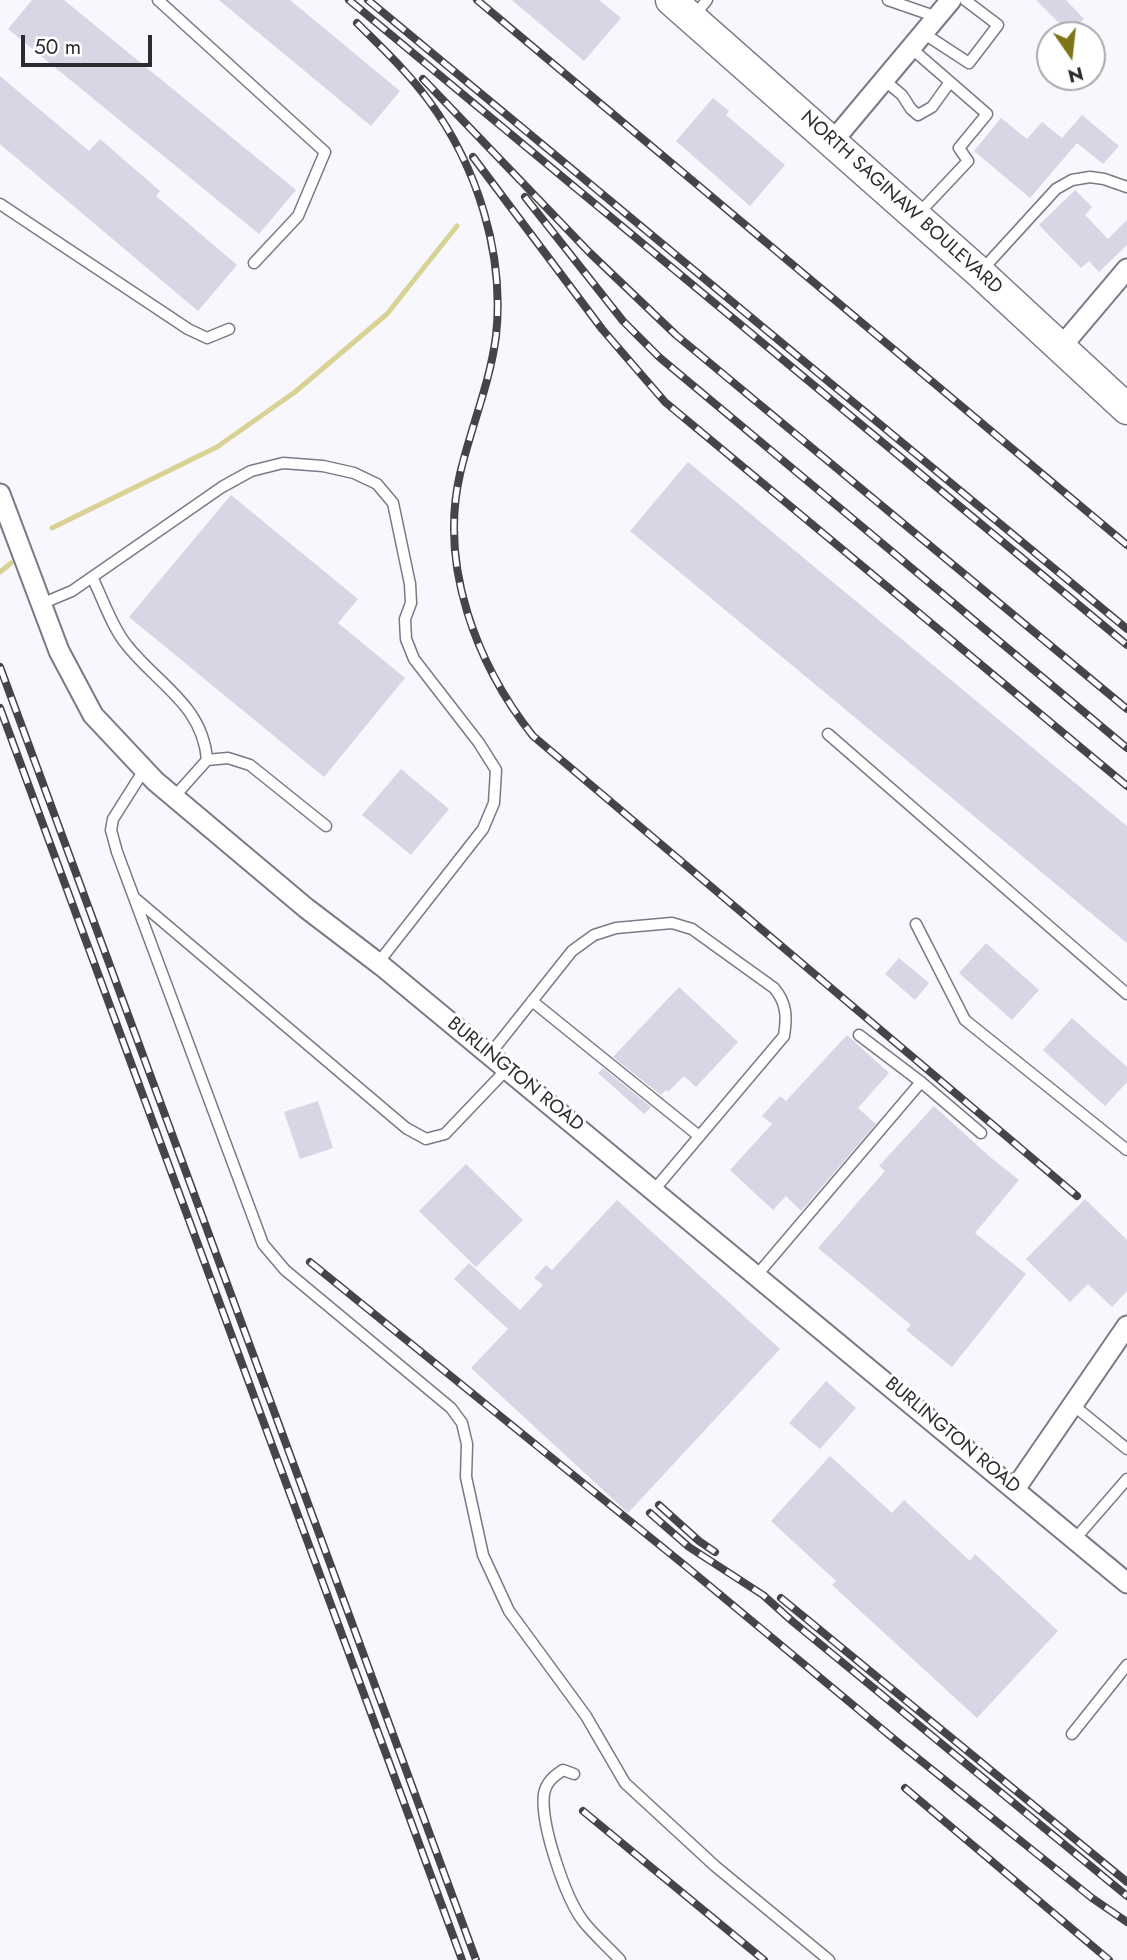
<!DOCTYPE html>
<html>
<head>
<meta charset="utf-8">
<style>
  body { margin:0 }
  #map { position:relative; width:1127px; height:1960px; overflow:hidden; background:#f7f7fd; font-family:Jost,sans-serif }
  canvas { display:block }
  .north { position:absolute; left:1036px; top:21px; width:70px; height:70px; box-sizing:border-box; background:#fff; border:2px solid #aaaaac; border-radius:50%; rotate:166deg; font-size:19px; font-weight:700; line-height:28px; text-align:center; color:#2b2b30 }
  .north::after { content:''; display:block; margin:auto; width:24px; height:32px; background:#7d7518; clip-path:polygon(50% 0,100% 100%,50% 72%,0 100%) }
  .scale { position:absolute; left:21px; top:35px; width:131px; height:32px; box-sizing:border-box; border:4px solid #2b2b30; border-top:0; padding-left:9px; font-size:21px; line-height:24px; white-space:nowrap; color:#2b2b30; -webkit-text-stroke:5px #fff; paint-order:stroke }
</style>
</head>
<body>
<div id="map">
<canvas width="1127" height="1960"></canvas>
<div class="north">N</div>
<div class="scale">50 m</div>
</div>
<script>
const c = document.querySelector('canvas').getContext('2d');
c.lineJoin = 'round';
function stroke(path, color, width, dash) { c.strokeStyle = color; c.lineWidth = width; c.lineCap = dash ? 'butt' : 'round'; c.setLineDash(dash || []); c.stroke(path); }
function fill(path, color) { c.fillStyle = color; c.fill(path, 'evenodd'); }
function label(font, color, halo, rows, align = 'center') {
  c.font = font + ' Jost,sans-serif'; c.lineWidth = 6; c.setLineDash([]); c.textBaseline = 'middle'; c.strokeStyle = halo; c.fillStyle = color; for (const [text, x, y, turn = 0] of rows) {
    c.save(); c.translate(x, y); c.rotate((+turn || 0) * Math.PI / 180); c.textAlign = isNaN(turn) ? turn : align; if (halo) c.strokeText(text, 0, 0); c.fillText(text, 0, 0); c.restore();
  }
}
stroke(new Path2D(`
  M52,528L217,447L295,392L387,314L457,226
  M0,572L11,563`), '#d8d394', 5);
fill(new Path2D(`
  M32,0H64L296,190L259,234L8,29Z
  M219,0H290L400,91L371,126Z
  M512,0H599L621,18L584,61Z
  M1036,0H1066L1084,19L1069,33Z
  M0,76L89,151L100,139L160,191L156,196L237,265L198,311L0,144Z
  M713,98L729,111L726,115L785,165L750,206L676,141Z
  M1082,115L1119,146L1103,164L1077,143L1030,198L974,151L1001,118L1027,139L1042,122L1062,138Z
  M1075,190L1092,207L1085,215L1108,239L1127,220V245L1099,272L1089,261L1081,268L1039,225Z
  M688,462L1127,826V943L630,531Z
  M231,495L358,599L338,623L405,678L324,777L129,617Z
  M401,769L449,809L411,855L362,815Z
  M986,943L1039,990L1012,1020L959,973Z
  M899,958L929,983L915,1000L885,974Z
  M679,987L738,1042L696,1087L684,1076L668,1092L666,1090L661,1095L613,1057Z
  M1072,1018L1127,1067V1082L1105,1106L1043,1050Z
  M847,1035L889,1073L858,1108L876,1124L801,1211L786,1196L773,1210L730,1170L772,1124L762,1116L780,1096L786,1101Z
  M603,1068L651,1107L644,1114L598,1073Z
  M318,1101L333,1148L300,1159L284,1112Z
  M934,1106L990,1157L1019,1180L975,1233L1026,1274L952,1367L906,1330L911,1325L818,1248L885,1171L879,1166Z
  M466,1164L523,1220L476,1267L419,1211Z
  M1085,1199L1127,1240V1291L1112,1307L1088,1284L1070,1302L1026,1259Z
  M617,1200L780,1349L628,1513L471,1368L508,1329L454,1279L469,1263L520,1310L543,1285L534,1278L546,1265L552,1270Z
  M826,1381L856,1408L820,1449L789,1423Z
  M830,1456L892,1513L904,1500L970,1561L975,1554L1058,1631L977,1718L832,1585L836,1581L771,1521Z`), '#d6d6e4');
const lane = new Path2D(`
  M158,0L325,152L298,216L254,263
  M888,0L937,17
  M695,15L707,0
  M923,33L969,63L998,25L965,0
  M911,48L987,114L959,148L968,161L919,213
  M884,80L902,95L911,109L918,115L932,107L950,82
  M0,204L188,329L207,338L229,329
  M982,270L1056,189L1072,180L1090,177L1104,179L1127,187
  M92,577C102,597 112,627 126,644C157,684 203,705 207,760L174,797
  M41,604L72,591L222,487L251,471L283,463L323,466L354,473L377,484L393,503L410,584L411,603L405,619L406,639L414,659L479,743L496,770L494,803L483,829L378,963
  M828,734L1127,994
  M207,760L228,758L250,765L326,826
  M144,770L113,819L111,830L117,852L263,1244L285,1270L451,1408L462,1423L467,1444L466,1477L483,1555L509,1611L586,1716L625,1783L715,1866L829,1960
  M136,899L406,1128L426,1139L445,1134L507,1069
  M916,924L965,1020L1127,1150
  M532,1001L699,1136
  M859,1035L921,1082
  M490,1054L572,951L594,935L616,928L672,923L692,929L774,988C787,1003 787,1018 784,1036L654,1190
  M757,1275L921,1082L981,1133
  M1073,1405L1127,1449
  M1075,1539L1127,1479
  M1072,1734L1127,1665
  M574,1774L563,1770C554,1776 546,1782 544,1794C540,1823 565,1897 583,1921C594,1935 608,1947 620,1960`);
const street = new Path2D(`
  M833,141L951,0
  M1061,347L1127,269
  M0,494L59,651L93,715L155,781L306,908L382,966L1127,1583
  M1015,1489L1127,1326`);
const primary = new Path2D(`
  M671,0L979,272L1127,409`);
stroke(lane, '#797a86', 13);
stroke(street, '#797a86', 23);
stroke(primary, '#797a86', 33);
stroke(lane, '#fff', 10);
stroke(street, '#fff', 19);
stroke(primary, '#fff', 30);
const rail = new Path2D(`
  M349,0L1127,645
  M368,0L1127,629
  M477,0L1127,545
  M357,23C382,48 408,72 429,101C477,166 505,254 496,336C490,383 471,427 460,474C439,565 476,664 533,736L1077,1196
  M423,79L589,252L676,335L1127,709
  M473,157L602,329L665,402L1127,786
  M525,197L623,321L659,357L1127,748
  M0,667L476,1960
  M0,708L462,1960
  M310,1262L688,1568L900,1744L1092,1898L1127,1922
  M659,1505L699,1541L715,1552
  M650,1513L689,1547L763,1595L792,1621L1127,1896
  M781,1598L1127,1882
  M905,1788L1109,1960
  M583,1811L764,1960`);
stroke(rail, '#44444a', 8);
stroke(rail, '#fff', 5, [16]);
label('19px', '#2b2b30', '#fff', [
  ["NORTH SAGINAW BOULEVARD",901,203,42],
  ["BURLINGTON ROAD",515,1075,39],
  ["BURLINGTON ROAD",952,1436,40]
]);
</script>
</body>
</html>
